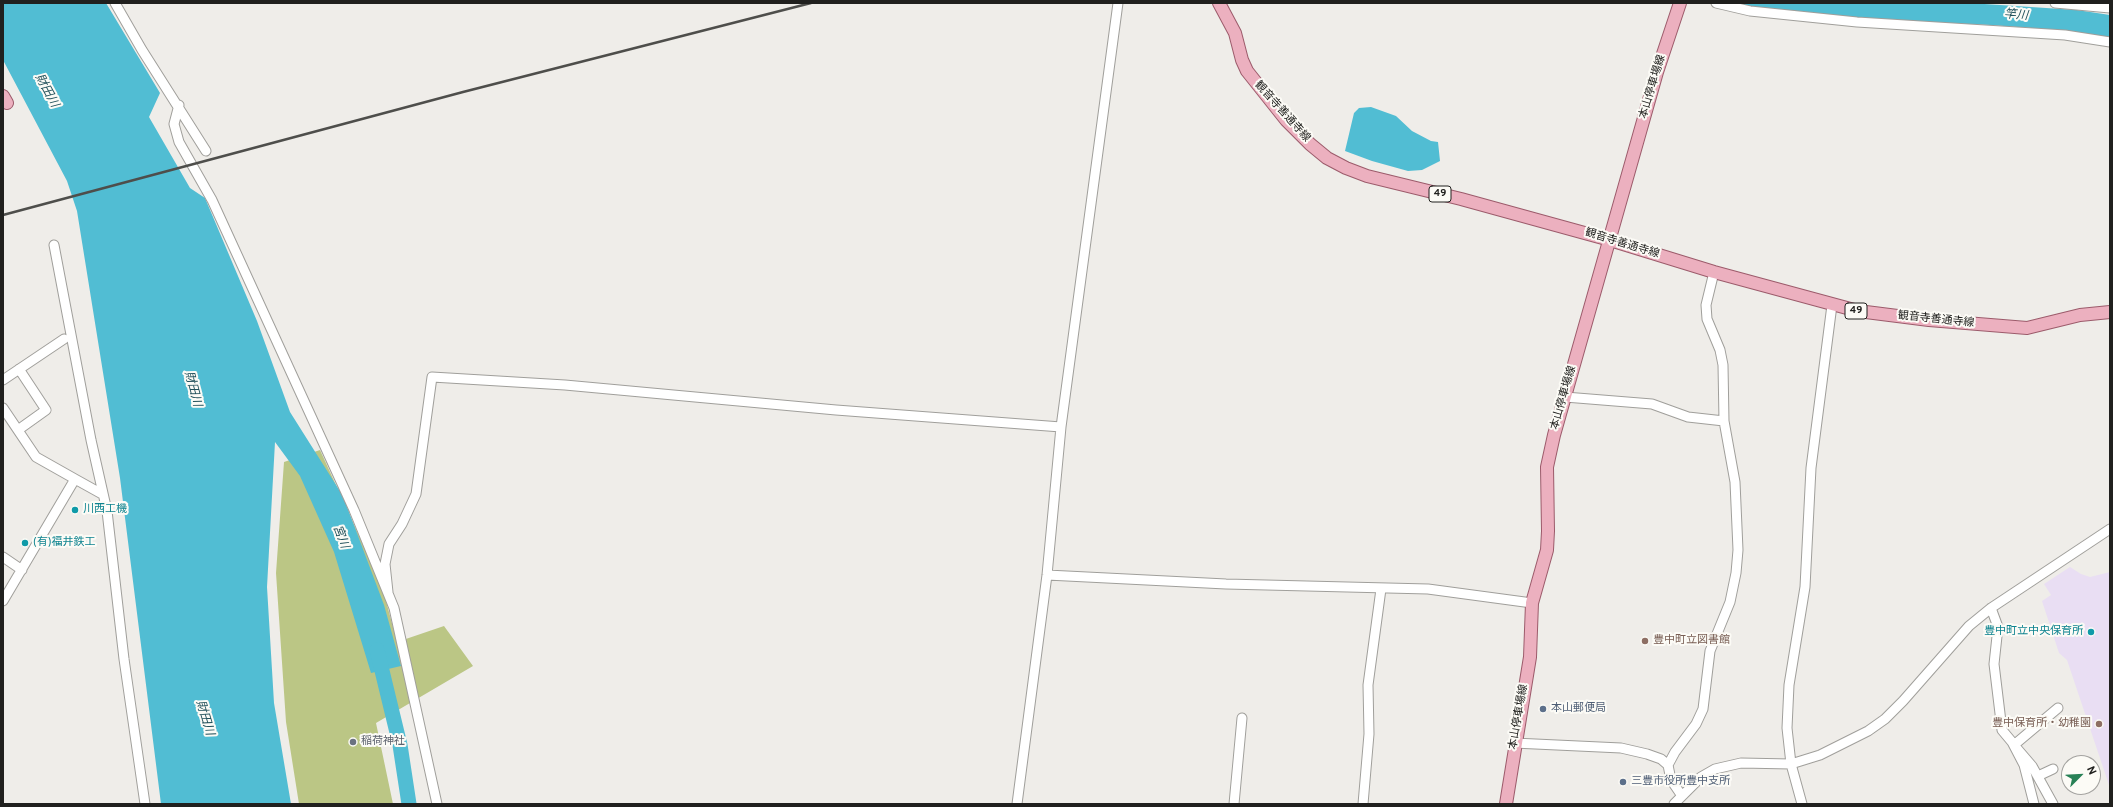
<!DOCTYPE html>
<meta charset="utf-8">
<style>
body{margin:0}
#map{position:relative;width:2113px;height:807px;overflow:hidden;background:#efede9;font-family:Overpass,sans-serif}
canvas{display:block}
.frame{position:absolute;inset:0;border:4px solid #20201e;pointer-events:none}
.north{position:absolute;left:2061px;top:755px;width:40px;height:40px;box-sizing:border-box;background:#fcfbf6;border:1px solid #a4a3a0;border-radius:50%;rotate:66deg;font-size:11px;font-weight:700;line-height:16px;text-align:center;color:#20201e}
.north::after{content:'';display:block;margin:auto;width:14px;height:18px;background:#288156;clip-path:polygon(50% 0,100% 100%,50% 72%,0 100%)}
</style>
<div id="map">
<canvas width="2113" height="807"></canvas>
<div class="frame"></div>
<div class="north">N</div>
</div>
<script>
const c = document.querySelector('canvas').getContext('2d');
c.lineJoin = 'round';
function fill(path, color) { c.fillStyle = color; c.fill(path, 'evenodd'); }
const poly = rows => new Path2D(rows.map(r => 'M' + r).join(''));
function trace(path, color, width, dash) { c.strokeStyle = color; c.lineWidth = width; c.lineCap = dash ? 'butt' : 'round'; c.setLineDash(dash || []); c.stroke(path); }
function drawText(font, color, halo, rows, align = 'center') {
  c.font = font + ' Overpass,"Noto Sans JP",sans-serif'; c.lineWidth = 4; c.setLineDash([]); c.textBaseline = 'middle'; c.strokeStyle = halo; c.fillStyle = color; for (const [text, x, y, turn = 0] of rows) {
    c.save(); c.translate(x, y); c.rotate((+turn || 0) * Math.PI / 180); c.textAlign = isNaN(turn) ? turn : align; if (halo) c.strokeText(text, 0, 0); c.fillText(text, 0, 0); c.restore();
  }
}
const education = poly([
 [2070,567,2081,574,2090,577,2110,572,2110,788,2067,660,2059,653,2042,601,2051,595,2044,584]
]);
const green = poly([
 [320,450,382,586,397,642,444,626,473,666,376,723,393,804,299,804,286,722,276,573,284,462]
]);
const water = poly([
 [3,3,106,3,160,93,149,117,190,188,205,198,257,321,290,412,343,496,384,605,401,666,371,673,334,552,300,476,275,442,267,587,274,703,291,804,161,804,120,478,77,211,67,181,3,60],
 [1734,3,1969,3,2077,10,2110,15,2110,37,2059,30,1990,25,1858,19,1749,7],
 [1371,107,1396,116,1412,131,1431,141,1438,142,1440,161,1422,170,1408,171,1372,161,1345,151,1354,113,1359,108]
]);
const river = poly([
 [377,650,400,745,409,804]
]);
const minor = poly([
 [115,3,142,50,206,151],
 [1716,3,1750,11,1857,22,2065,35,2110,42],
 [2055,3,2110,8],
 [179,105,174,124,179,142,212,200,354,510,394,608,437,804],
 [54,245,91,440,107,511,124,659,145,804],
 [3,380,64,339],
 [1565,397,1652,404,1688,417,1724,421],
 [3,408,36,457,75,479],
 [18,430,46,410,19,369],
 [3,557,22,570],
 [1047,575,1226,584,1428,589,1532,603],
 [388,592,385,564,389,544,402,524,416,494,432,377,565,385,836,410,1061,427],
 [3,601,75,479,102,494],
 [1991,608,1998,627,1994,664,2002,730,2012,742,2024,765,2034,804],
 [1514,743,1621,748,1647,754,1661,759,1668,765],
 [2038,776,2053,769],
 [1682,796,1671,780,1668,765,1675,752,1696,724,1703,709,1710,651,1730,602,1736,573,1738,550,1735,482,1724,421,1723,365,1720,350,1707,319,1706,305,1714,272],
 [1017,804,1047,575,1061,427,1118,3],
 [1234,804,1242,718],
 [1363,804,1369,734,1368,685,1381,589],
 [1674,804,1701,777,1715,769,1741,763,1791,764,1820,755,1868,731,1885,719,1903,701,1969,626,1991,608,2110,529],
 [1802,804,1791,764,1787,728,1789,685,1805,587,1811,468,1832,305],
 [2053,804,2032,766,2014,745,2058,708]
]);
const major = poly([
 [1219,3,1235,33,1242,60,1247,71,1286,120,1310,144,1327,158,1346,168,1367,176,1461,199,1610,240,1714,272,1858,311,1929,320,2027,328,2080,315,2110,312],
 [3,96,7,103],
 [1506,804,1530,657,1532,603,1547,550,1548,531,1547,467,1554,435,1657,72,1680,3]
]);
const rail = poly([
 [3,215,463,92,811,3]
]);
const markers = [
 [75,510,4,"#0f9aa8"],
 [25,543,4,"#0f9aa8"],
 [2091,632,4,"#0f9aa8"],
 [1645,641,4,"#8d6e63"],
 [1543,709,4,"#5c6f8a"],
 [2099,724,4,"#8d6e63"],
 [353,742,4,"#6b7280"],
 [1623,782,4,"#5c6f8a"]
];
const shields = [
 [1440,194,22],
 [1856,311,22]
];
const shieldNames = [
 ["49",1440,194],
 ["49",1856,311]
];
const streetNames = [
 ["本山停車場線",1653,87,-73],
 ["観音寺善通寺線",1282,112,48],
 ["観音寺善通寺線",1622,244,17],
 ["観音寺善通寺線",1936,320,6],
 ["本山停車場線",1564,398,-74],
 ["本山停車場線",1519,717,-80]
];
const cultureNames = [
 ["川西工機",83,510],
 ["(有)福井鉄工",33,543],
 ["豊中町立中央保育所",2083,632,"right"]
];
const educationNames = [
 ["豊中町立図書館",1653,641],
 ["豊中保育所・幼稚園",2091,724,"right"]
];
const serviceNames = [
 ["本山郵便局",1551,709],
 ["三豊市役所豊中支所",1631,782]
];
const worshipNames = [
 ["稲荷神社",361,742]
];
const waterNames = [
 ["竿川",2016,16,5],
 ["財田川",46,91,61],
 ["財田川",192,389,75],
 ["宮川",340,537,69],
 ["財田川",204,718,73]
];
fill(education, '#e9def3');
fill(green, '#bbc685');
fill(water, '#51bdd3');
trace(river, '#51bdd3', 15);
trace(minor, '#a09f9b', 11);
trace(major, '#9c5b6b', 14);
trace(minor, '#fff', 9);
trace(major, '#ecb0bf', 12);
trace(rail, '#4e4e4b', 2.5);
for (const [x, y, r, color] of markers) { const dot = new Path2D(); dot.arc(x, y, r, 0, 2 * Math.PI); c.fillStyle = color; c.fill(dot); trace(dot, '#fcfbf6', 1.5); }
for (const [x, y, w] of shields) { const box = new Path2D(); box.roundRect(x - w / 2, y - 8, w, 16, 3); c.fillStyle = '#fcfbf6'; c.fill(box); trace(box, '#20201e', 1); }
drawText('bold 10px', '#20201e', null, shieldNames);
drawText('11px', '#20201e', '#fcfbf6', streetNames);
drawText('11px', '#0d838f', '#fcfbf6', cultureNames, 'left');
drawText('11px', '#785e54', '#fcfbf6', educationNames, 'left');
drawText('11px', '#4e5e75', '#fcfbf6', serviceNames, 'left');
drawText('11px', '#5b616d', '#fcfbf6', worshipNames, 'left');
drawText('italic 12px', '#22515b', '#fcfbf6', waterNames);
</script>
